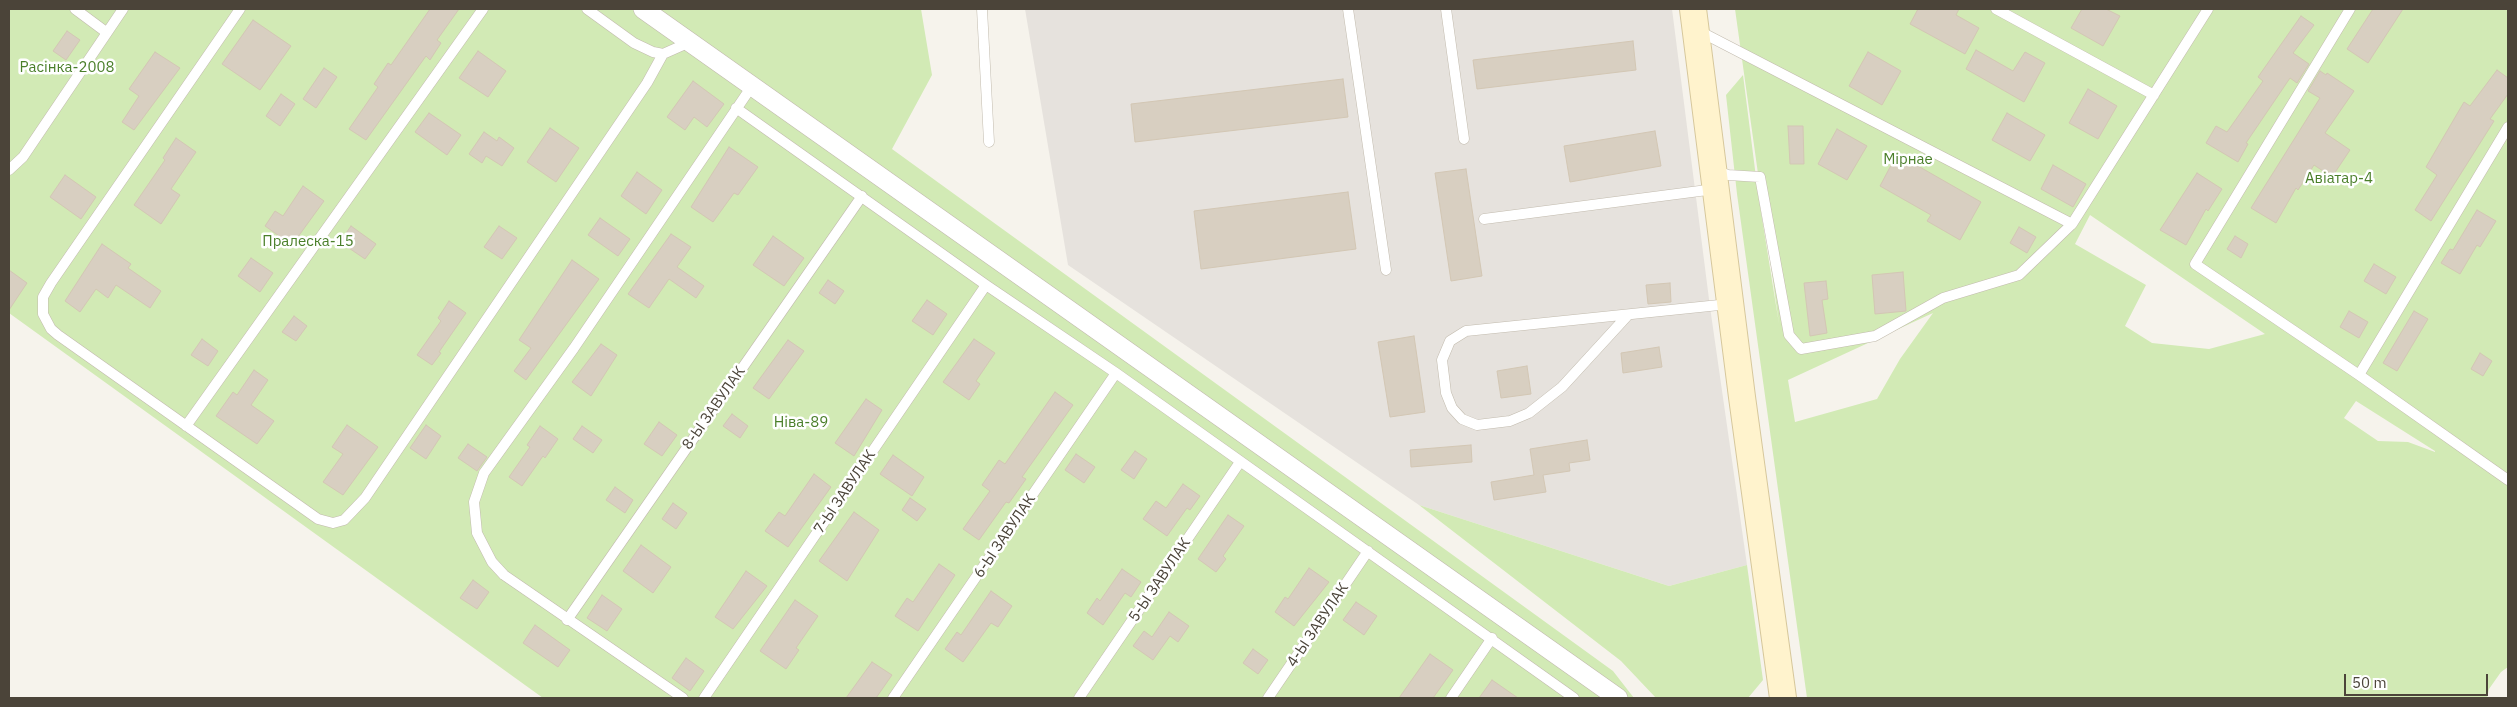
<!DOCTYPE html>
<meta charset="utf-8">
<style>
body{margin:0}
#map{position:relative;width:2517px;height:707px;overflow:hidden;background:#f6f3ec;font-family:"IBM Plex Sans",sans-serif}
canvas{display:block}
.frame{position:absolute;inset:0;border:10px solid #4b4439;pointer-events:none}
.scale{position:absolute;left:2344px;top:674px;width:144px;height:22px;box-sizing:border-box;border:2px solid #4b4439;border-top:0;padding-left:6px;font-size:15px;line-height:18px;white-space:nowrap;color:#4b4439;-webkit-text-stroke:4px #fff;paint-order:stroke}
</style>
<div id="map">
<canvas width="2517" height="707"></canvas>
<div class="frame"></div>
<div class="scale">50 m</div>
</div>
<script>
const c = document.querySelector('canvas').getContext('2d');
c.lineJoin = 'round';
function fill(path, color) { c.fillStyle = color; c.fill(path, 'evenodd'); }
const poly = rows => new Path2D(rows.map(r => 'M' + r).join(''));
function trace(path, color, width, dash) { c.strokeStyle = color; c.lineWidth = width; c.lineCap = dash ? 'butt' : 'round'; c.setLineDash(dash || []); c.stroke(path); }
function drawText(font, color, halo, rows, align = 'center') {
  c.font = font + ' "IBM Plex Sans",sans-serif'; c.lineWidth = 5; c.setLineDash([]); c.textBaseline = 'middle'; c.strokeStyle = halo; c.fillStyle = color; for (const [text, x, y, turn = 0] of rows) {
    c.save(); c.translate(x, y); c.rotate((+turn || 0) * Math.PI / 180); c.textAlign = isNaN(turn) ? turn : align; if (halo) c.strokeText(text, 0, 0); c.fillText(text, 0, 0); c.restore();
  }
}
const industrial = poly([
 [1025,9,1672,9,1710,307,1747,565,1669,586,1419,505,1068,265]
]);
const green = poly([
 [9,9,921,9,932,75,892,149,1613,671,1634,698,543,698,9,313],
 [1735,9,2508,9,2508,667,2501,672,2489,689,2487,698,1807,698,1737,194,1726,95,1743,75,1758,193,1779,324],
 [2090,215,2265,334,2209,349,2152,343,2125,326,2146,285,2075,244],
 [1933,313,1900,359,1877,399,1795,422,1788,380],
 [2356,401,2435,451,2435,452,2408,442,2378,441,2344,418],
 [1419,505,1669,586,1747,565,1763,680,1748,698,1656,698,1621,661]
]);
const building = poly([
 [430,9,459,9,437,40,441,43,430,60,426,56,366,140,349,129,378,87,374,84,388,63,391,65,430,9],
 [1918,9,1959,9,1956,15,1979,28,1965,54,1910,24,1918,9],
 [2082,9,2106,9,2120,16,2103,46,2071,28,2082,9],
 [2373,9,2403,9,2368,63,2347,49,2373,9],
 [2301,16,2314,25,2293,53,2309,64,2297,83,2290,78,2246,143,2248,144,2238,162,2206,143,2216,126,2227,132,2263,81,2258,77,2301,16],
 [253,20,291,46,260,90,222,64,253,20],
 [67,31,80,40,66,60,53,51,67,31],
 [1633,41,1636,70,1477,89,1473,60,1633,41],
 [1976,50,2013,71,2025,52,2045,63,2024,102,1966,69,1976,50],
 [478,51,506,71,488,97,459,78,478,51],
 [155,52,180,68,134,130,122,122,139,96,129,89,155,52],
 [1868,52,1901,71,1882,105,1849,86,1868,52],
 [324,68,337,77,316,108,303,99,324,68],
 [2497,70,2508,78,2508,94,2490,119,2494,121,2431,221,2415,210,2437,175,2426,167,2464,102,2470,106,2497,70],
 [2320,71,2326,75,2327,73,2354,91,2325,133,2350,150,2332,177,2314,165,2298,190,2296,188,2276,223,2251,208,2320,98,2308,91,2320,71],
 [1343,79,1348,117,1135,142,1131,104,1343,79],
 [693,81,724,104,707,127,694,117,685,130,667,117,693,81],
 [2088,89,2117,106,2098,139,2069,123,2088,89],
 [281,94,295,104,280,126,266,116,281,94],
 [429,113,461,135,447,155,415,132,429,113],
 [2007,113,2045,135,2030,161,1992,140,2007,113],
 [1788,126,1803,126,1804,164,1790,164,1788,126],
 [550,128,579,148,556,182,527,162,550,128],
 [1837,129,1867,146,1847,180,1818,164,1837,129],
 [1655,131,1661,166,1570,182,1564,146,1655,131],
 [484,132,497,141,499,137,514,148,502,166,486,156,482,163,469,154,484,132],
 [176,138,196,152,171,189,180,195,161,224,134,205,165,160,163,158,176,138],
 [729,147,758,167,738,195,734,193,713,222,691,207,729,147],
 [1897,154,1981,202,1960,240,1927,221,1931,215,1880,186,1897,154],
 [2053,165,2086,184,2073,207,2041,189,2053,165],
 [1466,169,1482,276,1451,281,1435,173,1466,169],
 [637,172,662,190,646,214,621,196,637,172],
 [2197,173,2222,189,2208,211,2206,209,2186,245,2160,230,2197,173],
 [65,175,96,197,81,219,50,197,65,175],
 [303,186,324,201,292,245,265,226,275,211,283,216,303,186],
 [1348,192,1356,249,1201,269,1194,211,1348,192],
 [2477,210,2496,221,2480,247,2477,245,2460,274,2441,263,2450,249,2453,250,2477,210],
 [600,218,630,239,618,256,588,235,600,218],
 [351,226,376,244,365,259,340,242,351,226],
 [499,226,517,238,502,259,484,247,499,226],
 [2019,227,2036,237,2027,253,2010,243,2019,227],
 [671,234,691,247,677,267,704,286,696,298,669,279,649,308,628,294,671,234],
 [773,236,804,258,784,286,753,265,773,236],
 [2235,236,2248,244,2241,258,2227,249,2235,236],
 [102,244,131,264,128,268,161,291,150,308,116,285,108,298,96,289,80,312,65,301,102,244],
 [251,258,273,273,260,292,238,276,251,258],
 [572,260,599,279,526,380,514,371,531,348,519,340,572,260],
 [2374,264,2396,277,2386,294,2364,281,2374,264],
 [9,270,27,283,9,310,9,270],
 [1903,272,1906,311,1875,314,1872,275,1903,272],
 [828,280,844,291,835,304,819,293,828,280],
 [1826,281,1828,299,1822,300,1827,333,1810,336,1804,283,1826,281],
 [1670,283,1671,302,1648,304,1646,285,1670,283],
 [927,300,947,314,933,335,912,321,927,300],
 [449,301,466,313,439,352,441,353,432,365,417,355,441,321,438,318,449,301],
 [2349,311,2368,322,2359,338,2340,327,2349,311],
 [2414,311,2428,319,2397,371,2383,363,2414,311],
 [294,316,307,326,296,341,282,332,294,316],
 [1414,336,1425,412,1390,417,1378,342,1414,336],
 [202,339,218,351,208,366,191,355,202,339],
 [974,339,995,353,976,381,980,384,969,400,943,382,974,339],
 [788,340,804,351,769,399,753,388,788,340],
 [601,344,617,355,591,396,572,382,601,344],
 [1659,347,1662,367,1623,373,1621,353,1659,347],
 [2480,353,2492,361,2483,376,2471,369,2480,353],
 [1527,366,1531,394,1501,398,1497,371,1527,366],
 [254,370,268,380,251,405,274,421,257,444,216,416,233,392,237,395,254,370],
 [1055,392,1073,405,1022,477,1026,479,1009,503,1006,502,979,540,963,529,990,491,982,485,999,460,1005,464,1055,392],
 [866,399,882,410,854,456,835,443,866,399],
 [732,414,748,426,740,438,723,426,732,414],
 [659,422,677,435,662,456,644,444,659,422],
 [347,425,378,447,343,495,323,482,343,454,332,447,347,425],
 [426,425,441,436,426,459,410,448,426,425],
 [540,426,558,439,545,458,543,456,522,486,509,477,530,447,527,445,540,426],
 [582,426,602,440,593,453,573,439,582,426],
 [1587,440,1590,460,1569,463,1570,471,1543,475,1546,492,1494,500,1491,482,1534,475,1530,449,1587,440],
 [468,444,487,457,477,471,458,458,468,444],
 [1471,445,1472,462,1411,467,1410,450,1471,445],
 [1135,451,1147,459,1134,479,1121,470,1135,451],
 [1076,454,1095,467,1084,483,1065,470,1076,454],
 [893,455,924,477,912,496,880,474,893,455],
 [814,474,831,487,788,547,765,531,779,512,785,516,814,474],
 [1183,484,1200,496,1190,510,1187,508,1167,536,1143,519,1156,501,1166,508,1183,484],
 [615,487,633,500,625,513,606,500,615,487],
 [910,498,926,509,917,521,902,510,910,498],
 [673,503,687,513,676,529,662,519,673,503],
 [854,512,879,530,847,581,819,561,854,512],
 [1228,515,1244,526,1223,556,1226,559,1216,572,1198,559,1228,515],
 [641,545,671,567,653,593,623,571,641,545],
 [939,564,955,575,918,631,895,616,907,598,913,602,939,564],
 [1309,568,1329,582,1294,626,1275,612,1285,597,1288,599,1309,568],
 [1122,569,1141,582,1131,597,1125,593,1103,625,1087,613,1097,598,1100,601,1122,569],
 [746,571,767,586,733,629,715,617,746,571],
 [473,580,489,592,477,609,460,598,473,580],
 [991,591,1012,606,998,627,991,623,963,662,945,649,957,632,961,635,991,591],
 [602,595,622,609,607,631,587,618,602,595],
 [795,600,818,616,796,648,799,650,786,669,760,651,795,600],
 [1356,602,1377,616,1364,635,1343,620,1356,602],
 [1169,612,1189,626,1178,642,1170,636,1153,660,1133,646,1144,631,1152,637,1169,612],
 [535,625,570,650,558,667,523,643,535,625],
 [1253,649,1268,660,1258,674,1243,663,1253,649],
 [1430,654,1453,670,1433,698,1399,698,1430,654],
 [686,658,704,671,690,691,672,678,686,658],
 [872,662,892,675,876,698,846,698,872,662],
 [1492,680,1518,698,1479,698,1492,680]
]);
const lane = poly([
 [75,9,106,32],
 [240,9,51,283,43,297,43,314,51,329,58,335,318,519,333,523,344,520,365,498,647,83,663,54],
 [587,9,634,43,653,52,663,54,690,42],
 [982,9,989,142],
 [1348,9,1386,270],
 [1446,9,1464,139],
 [1996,9,2154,95],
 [2350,9,2195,264,2359,375,2508,480],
 [1699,31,2072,224,2208,9],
 [736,108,986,285,1116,373,1574,698],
 [9,170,23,157,123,9],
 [1714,170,1728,175,1760,177,1789,335,1801,349,1875,336,1943,298,2019,275,2072,224],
 [1484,219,1715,189],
 [1628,315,1562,387,1529,413,1510,421,1477,425,1462,419,1452,408,1446,393,1442,360,1450,341,1466,331,1729,304],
 [2359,375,2508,127],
 [186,426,483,9],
 [567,620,862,196],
 [683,698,504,575,492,562,477,533,474,502,484,473,574,348,752,86],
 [704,698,986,285],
 [893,698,1116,373],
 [1079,698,1240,462],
 [1268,698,1368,551],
 [1451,698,1492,638]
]);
const street = poly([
 [643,9,1618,698]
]);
const secondary = poly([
 [1693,9,1742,397,1783,698]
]);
const parkNames = [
 ["Расінка-2008",67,68],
 ["Мірнае",1908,160],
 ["Авіатар-4",2339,179],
 ["Пралеска-15",308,242],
 ["Ніва-89",801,423]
];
const streetNames = [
 ["8-Ы ЗАВУЛАК",714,408,-55],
 ["7-Ы ЗАВУЛАК",845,492,-56],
 ["6-Ы ЗАВУЛАК",1005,536,-56],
 ["5-Ы ЗАВУЛАК",1160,580,-56],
 ["4-Ы ЗАВУЛАК",1318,625,-56]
];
fill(industrial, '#e6e2dd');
fill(green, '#d2eab5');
fill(building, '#d8cfc1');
trace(building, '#d3c7b4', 1);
trace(lane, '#c2bbae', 11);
trace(street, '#c2bbae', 20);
trace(secondary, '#d6c79b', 28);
trace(lane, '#fff', 10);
trace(street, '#fff', 19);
trace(secondary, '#fff3cd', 26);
drawText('15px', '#4a7f2a', '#fff', parkNames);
drawText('15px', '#4b4439', '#fff', streetNames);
</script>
